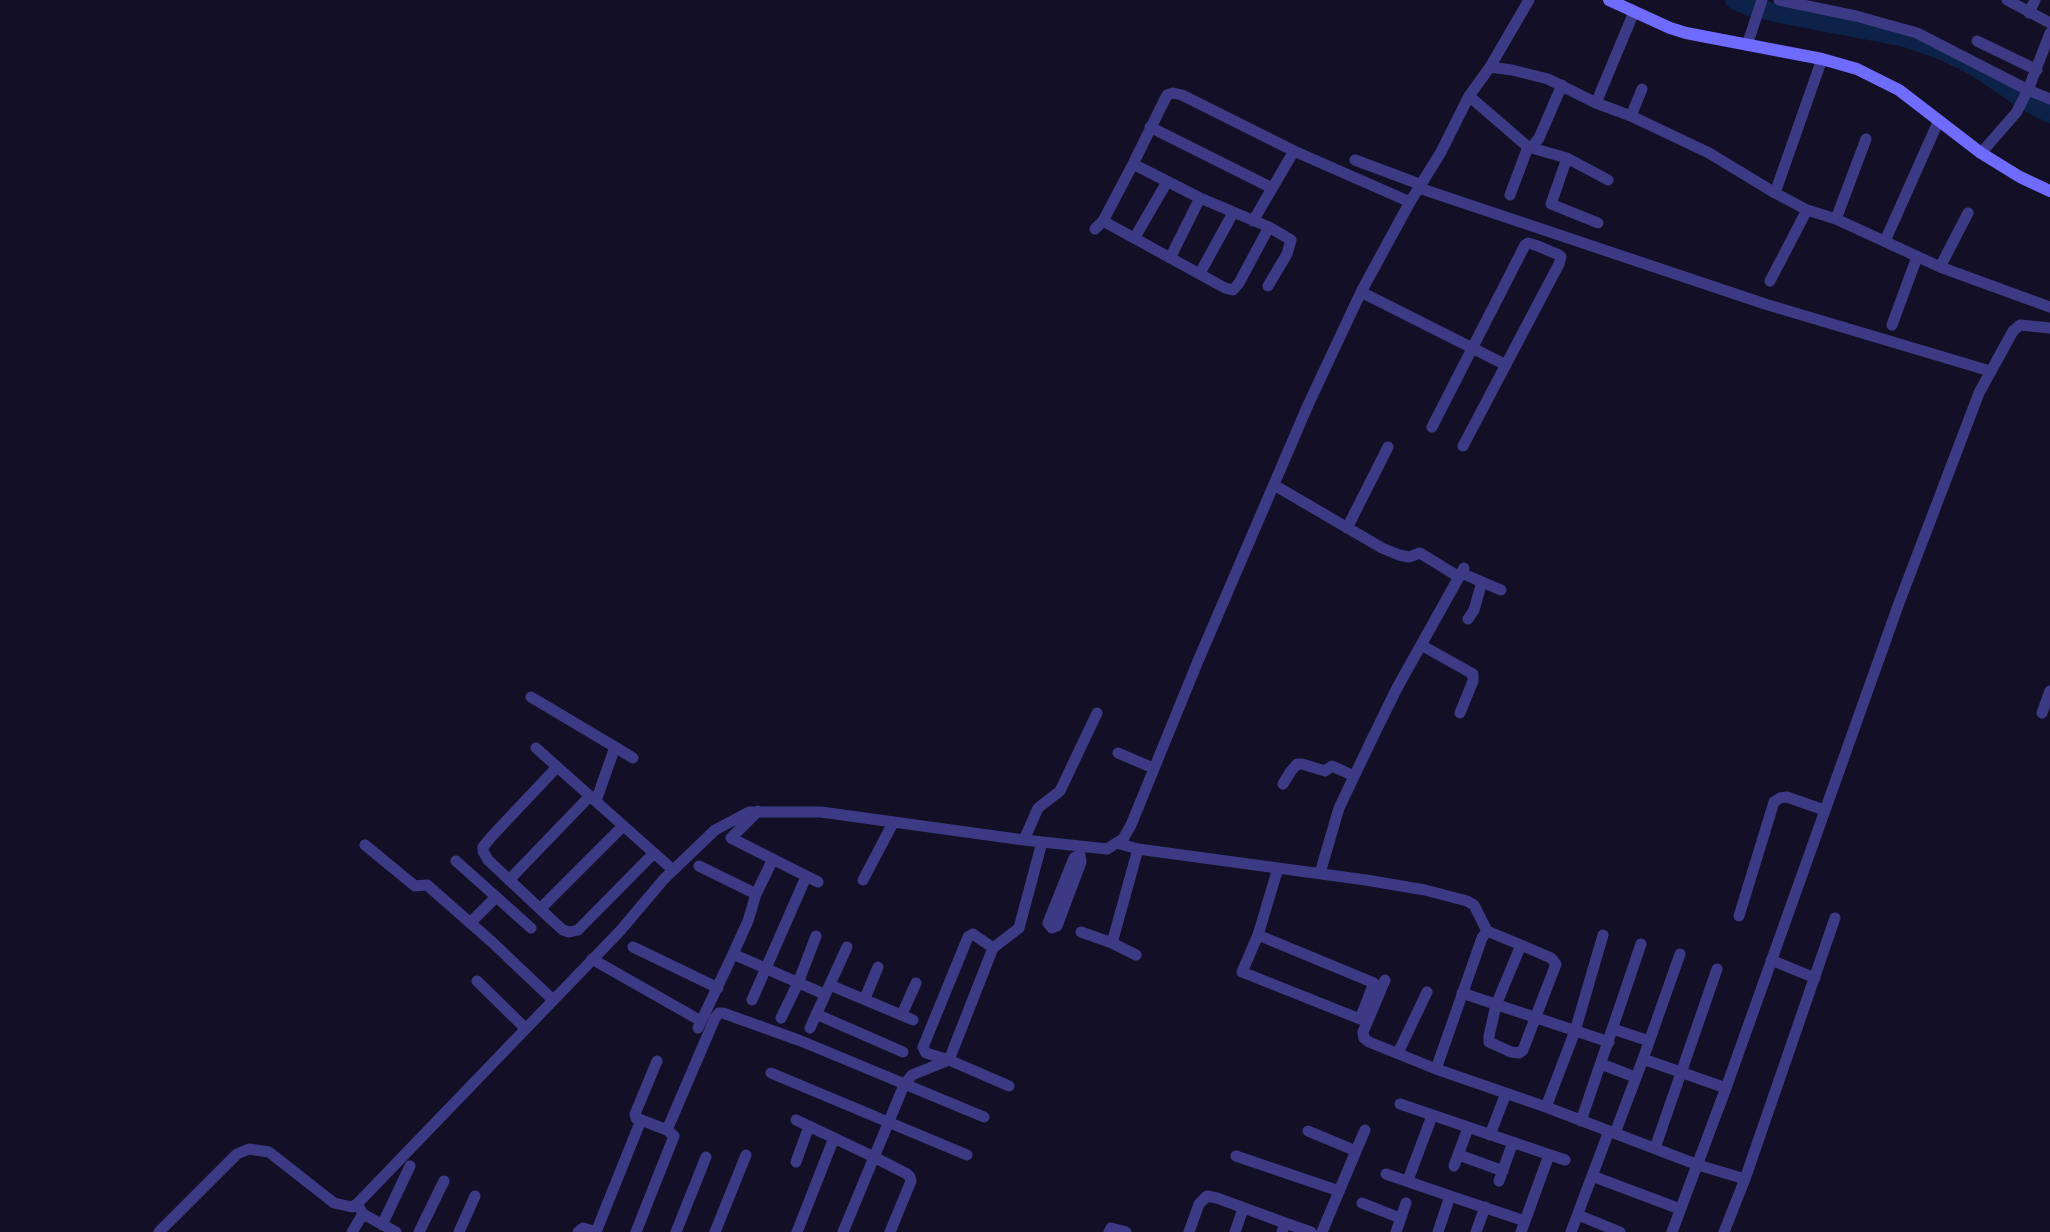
<!DOCTYPE html>
<style>
body{margin:0}
canvas{display:block;background:#130f26}
</style>
<canvas width="2050" height="1232"></canvas>
<script>
const c = document.querySelector('canvas').getContext('2d');
c.lineJoin = 'round';
const poly = rows => new Path2D(rows.map(r => 'M' + r).join(''));
function trace(path, color, width, dash) { c.strokeStyle = color; c.lineWidth = width; c.lineCap = dash ? 'butt' : 'round'; c.setLineDash(dash || []); c.stroke(path); }
const river = poly([
 [1734,0,1750,7,1790,16,1905,38,1940,50,1977,68,2025,101,2050,114]
]);
const street = poly([
 [1779,0,1856,16,1917,33,2028,90,2050,99],
 [2007,0,2050,23],
 [2029,13,2035,0],
 [1977,41,2037,70],
 [1747,45,1762,0],
 [1490,67,1512,70,1548,79,1596,103,1631,116,1709,153,1775,193,1807,210,1836,219,1940,267,2050,307],
 [1469,96,1528,147,1567,158,1608,180],
 [1596,103,1634,12],
 [1631,116,1642,89],
 [1150,127,1272,188],
 [1531,148,1539,138,1562,85],
 [1981,153,2016,113,2028,90,2050,33],
 [1567,158,1551,204,1598,223],
 [1355,160,1422,185],
 [1419,188,1765,304,1990,371],
 [1775,193,1822,59],
 [1510,195,1528,147],
 [1836,219,1866,139],
 [1103,221,1225,288,1233,290,1239,283,1269,227,1200,198,1133,164,1167,95,1173,93,1182,95,1294,151],
 [1253,221,1294,151,1410,202],
 [1095,229,1103,221,1133,164],
 [1135,237,1167,182],
 [1885,241,1939,120],
 [1170,258,1200,198],
 [1940,267,1968,213],
 [1200,273,1233,213],
 [1770,281,1807,210],
 [1268,286,1287,254,1291,240,1269,227],
 [1361,292,1506,365],
 [1892,325,1917,257],
 [1432,427,1525,245,1528,243,1538,246,1559,255,1561,257,1559,264,1463,446],
 [1274,485,1382,548,1399,555,1409,557,1420,553,1459,577],
 [1347,528,1388,447],
 [1461,573,1501,590],
 [1468,619,1474,610,1482,582],
 [1421,645,1473,674,1473,681,1460,713],
 [531,697,615,747,596,801],
 [2042,713,2050,691],
 [615,747,633,758],
 [536,748,673,870],
 [1118,753,1153,768],
 [557,767,492,836,483,847,483,851,488,860,554,922,563,930,569,932,578,930,654,853],
 [1283,784,1291,771,1297,764,1302,764,1325,771,1332,766,1354,776],
 [758,811,731,838,818,882],
 [1024,840,1038,808,1060,791,1097,713],
 [1117,843,1138,849,1366,880,1425,890,1467,901,1474,905,1487,931,1521,945,1551,958,1556,964,1523,1050,1519,1053,1511,1052,1489,1042,1489,1036,1496,1005,1521,945],
 [365,845,415,886,427,885,492,942,553,1000],
 [1080,855,1081,862,1057,926,1052,928,1048,923,1074,858,1080,855],
 [456,861,531,928],
 [699,866,756,894],
 [1320,873,1339,808,1372,739,1397,688,1464,568],
 [509,880,590,796],
 [863,880,893,823],
 [540,909,623,826],
 [1739,916,1774,802,1780,798,1787,797,1824,810],
 [470,923,496,897],
 [1081,932,1112,943,1136,955],
 [1258,935,1374,983,1360,1019,1242,972,1258,935,1278,868],
 [1112,943,1138,849],
 [633,947,718,988],
 [993,948,973,934,968,937,923,1047,926,1053,949,1060,1009,1086],
 [733,954,748,921,756,894,773,859],
 [592,959,701,1021],
 [1771,960,1815,978],
 [1385,980,1363,1032,1364,1038,1369,1042,1436,1069,1546,1107,1698,1165,1745,1179],
 [477,981,526,1029],
 [830,985,913,1020],
 [1462,993,1609,1042],
 [865,998,878,967],
 [752,1000,806,877],
 [816,1014,903,1052],
 [902,1014,916,983],
 [781,1018,798,983,816,936],
 [698,1028,733,954,824,994],
 [810,1028,847,947],
 [1613,1029,1649,1041],
 [1398,1053,1427,992],
 [1643,1059,1726,1088],
 [1601,1064,1635,1077],
 [1436,1069,1482,938,1487,931],
 [771,1073,967,1155],
 [1400,1104,1565,1160],
 [1546,1107,1575,1031,1603,935],
 [796,1120,874,1157,907,1174,910,1177,911,1181,890,1232],
 [1581,1121,1641,944],
 [667,1130,715,1018,719,1013,723,1013,801,1041,984,1117],
 [1308,1131,1356,1151,1365,1130],
 [1615,1133,1643,1059,1680,954],
 [1490,1135,1506,1093],
 [1655,1148,1717,969],
 [1459,1155,1503,1171],
 [1236,1156,1339,1191],
 [796,1162,809,1126],
 [1454,1166,1468,1128],
 [1386,1174,1450,1196],
 [1592,1176,1680,1209],
 [1408,1180,1432,1116],
 [1499,1181,1513,1142],
 [1362,1203,1400,1218],
 [357,1204,363,1214,396,1232],
 [1578,1215,1620,1232],
 [382,1225,410,1166],
 [159,1232,237,1154,249,1149,269,1152,334,1203,352,1207,357,1204,620,931,664,879,715,830,749,812,821,812,1024,840,1107,849,1123,839,1131,825,1198,661,1308,405,1361,292,1410,202,1441,152,1469,96,1490,67,1529,0],
 [352,1232,363,1214],
 [419,1232,444,1181],
 [459,1232,475,1196],
 [578,1232,583,1228,596,1232],
 [596,1232,641,1120],
 [636,1232,674,1136,667,1130,636,1118,635,1114,657,1061],
 [676,1232,706,1157],
 [715,1232,746,1155],
 [797,1232,834,1138],
 [843,1232,904,1085,912,1075,949,1060,993,948,1019,928,1042,842],
 [1109,1232,1111,1228,1126,1232],
 [1189,1232,1199,1204,1207,1196,1217,1198,1285,1223],
 [1235,1232,1243,1209],
 [1282,1232,1285,1223,1311,1232],
 [1322,1232,1356,1151],
 [1396,1232,1406,1203],
 [1438,1232,1450,1196,1525,1221],
 [1476,1232,1485,1207],
 [1521,1232,1549,1155],
 [1571,1232,1609,1131],
 [1672,1232,1726,1088,1899,603,1979,393,2013,331,2020,325,2050,328],
 [1724,1232,1745,1179,1835,918]
]);
const secondary = poly([
 [1609,0,1670,28,1686,33,1822,59,1857,69,1899,90,1981,153,2020,177,2050,191]
]);
trace(river, '#0c2248', 18);
trace(street, '#3d3a85', 11);
trace(secondary, '#6f6bff', 12);
</script>
